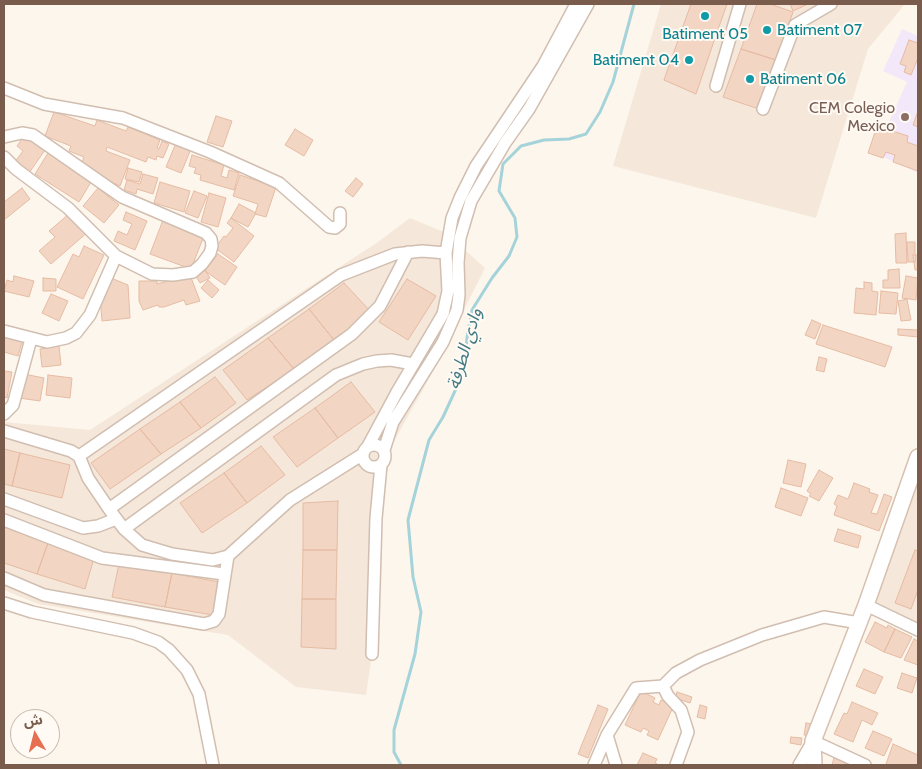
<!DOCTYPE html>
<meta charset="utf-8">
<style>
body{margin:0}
#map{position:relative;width:922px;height:769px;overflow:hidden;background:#fdf6ec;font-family:Cabin,"Noto Sans Arabic",sans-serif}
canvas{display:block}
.frame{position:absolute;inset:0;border:5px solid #7a5c4d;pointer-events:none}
.north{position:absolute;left:10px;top:709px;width:50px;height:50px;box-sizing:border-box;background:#fffaf3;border:1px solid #cabbb1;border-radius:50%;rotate:352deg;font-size:14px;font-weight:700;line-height:20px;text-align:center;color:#7a5c4d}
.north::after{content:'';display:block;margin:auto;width:18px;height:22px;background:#e76f51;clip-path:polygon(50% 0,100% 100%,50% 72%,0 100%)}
</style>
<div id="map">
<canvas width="922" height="769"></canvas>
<div class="frame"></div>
<div class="north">ش</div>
</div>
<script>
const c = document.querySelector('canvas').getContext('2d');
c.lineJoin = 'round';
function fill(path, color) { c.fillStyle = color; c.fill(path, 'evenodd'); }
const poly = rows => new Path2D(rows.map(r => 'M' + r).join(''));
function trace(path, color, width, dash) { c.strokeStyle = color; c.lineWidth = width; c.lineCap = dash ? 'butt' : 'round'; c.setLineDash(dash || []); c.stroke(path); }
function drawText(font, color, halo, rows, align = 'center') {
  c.font = font + ' Cabin,"Noto Sans Arabic",sans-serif'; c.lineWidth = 4; c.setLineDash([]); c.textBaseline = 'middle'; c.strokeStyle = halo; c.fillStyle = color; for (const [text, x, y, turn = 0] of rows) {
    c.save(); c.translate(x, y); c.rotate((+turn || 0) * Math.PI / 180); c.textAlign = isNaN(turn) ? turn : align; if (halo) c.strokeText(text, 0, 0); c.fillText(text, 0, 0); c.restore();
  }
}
const residential = poly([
 [661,4,905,4,868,49,816,218,613,166],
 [410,218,446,233,485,268,435,368,393,443,383,487,372,654,366,695,296,687,228,635,38,604,4,590,4,422,90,430,378,242],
 [918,482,918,624,879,607,875,600]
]);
const education = poly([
 [902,29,918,36,918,173,875,153,907,82,883,71]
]);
const stream = poly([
 [401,765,394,752,394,730,415,654,421,612,413,577,408,520,429,440,443,417,455,391,465,363,467,338,472,310,492,278,509,256,517,237,515,218,499,191,503,164,521,146,544,140,569,139,586,134,600,112,613,82,634,4]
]);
const building = poly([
 [691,4,727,4,714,41,682,29,691,4],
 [757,4,770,4,793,12,776,60,741,49,757,4],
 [790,4,808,4,793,11,790,4],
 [682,29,714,41,696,94,664,80,682,29],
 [909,40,918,43,918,58,911,75,904,72,906,66,900,64,909,40],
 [741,49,776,60,759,109,723,97,741,49],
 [918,111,918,127,913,125,918,111],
 [54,112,95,126,97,120,126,131,128,127,160,140,157,148,159,149,162,141,169,144,163,158,157,156,156,160,148,157,146,162,107,147,106,151,130,160,120,186,102,178,82,162,84,157,69,151,71,146,45,136,54,112],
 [216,116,232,121,223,147,207,142,216,116],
 [877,126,908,136,907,142,918,146,918,171,893,162,895,155,886,152,883,158,868,153,877,126],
 [295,129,313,140,304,156,285,145,295,129],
 [25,135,45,150,29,173,14,163,23,151,17,146,25,135],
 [176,143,191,149,181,173,166,167,176,143],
 [48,153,76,170,75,172,91,182,79,202,35,174,48,153],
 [192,155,224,165,221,176,227,178,229,170,239,173,234,190,200,180,201,175,194,173,196,168,189,166,192,155],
 [128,168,142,172,139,182,125,179,128,168],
 [143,174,158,178,153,194,137,189,136,194,124,190,127,180,140,184,143,174],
 [240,175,276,187,266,217,255,214,258,204,233,196,240,175],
 [356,178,363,184,353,197,345,191,356,178],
 [160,182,190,191,184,212,154,203,160,182],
 [22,188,30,199,4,220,4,202,22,188],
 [98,188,119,205,104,223,83,206,98,188],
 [194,191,207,196,198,218,185,213,194,191],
 [209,193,226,198,218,227,201,222,209,193],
 [239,204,256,213,248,227,231,218,239,204],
 [126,212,147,221,135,250,114,241,118,231,127,235,132,224,123,220,126,212],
 [69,214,89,231,51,264,39,251,55,237,49,231,69,214],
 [231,218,254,236,234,262,215,248,224,236,226,237,233,228,227,223,231,218],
 [163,220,204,236,191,269,150,254,163,220],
 [906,233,907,263,896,263,895,234,906,233],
 [907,242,915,242,915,262,908,262,907,242],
 [84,246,104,255,83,299,57,287,73,254,79,257,84,246],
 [218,254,237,267,225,285,205,271,218,254],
 [913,255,918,255,918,270,915,270,913,255],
 [203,267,210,278,200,283,194,273,203,267],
 [899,269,900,288,883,288,883,280,888,280,888,270,899,269],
 [190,275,200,301,186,305,184,300,164,307,159,307,158,305,143,310,139,301,139,281,157,281,157,284,190,275],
 [14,276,34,281,29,297,4,291,7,280,13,282,14,276],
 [906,276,918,278,916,300,902,298,906,276],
 [43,278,56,279,56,291,43,291,43,278],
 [111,278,128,285,130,318,102,321,100,296,111,278],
 [407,279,436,296,408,340,379,322,407,279],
 [208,280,219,290,212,298,201,288,208,280],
 [864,282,872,283,872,291,878,292,876,315,854,313,856,288,864,289,864,282],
 [344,283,371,312,334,340,309,309,344,283],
 [881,291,898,293,896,314,879,313,881,291],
 [51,294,68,301,59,321,42,313,51,294],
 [907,299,911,320,901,321,898,301,907,299],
 [309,309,334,340,294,369,268,338,309,309],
 [812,320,821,324,815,339,805,335,812,320],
 [823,325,892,347,885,367,816,344,823,325],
 [898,329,918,330,918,337,898,335,898,329],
 [4,336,22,342,18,356,4,352,4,336],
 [268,338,294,369,247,400,223,370,268,338],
 [59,346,61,365,42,367,40,349,59,346],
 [819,357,827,359,824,372,816,370,819,357],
 [4,371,12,372,7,398,4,397,4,371],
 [24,374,44,378,40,401,19,398,24,374],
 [48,375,72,378,70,398,46,395,48,375],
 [215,377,236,403,201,428,180,402,215,377],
 [351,382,375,412,338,438,315,408,351,382],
 [180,402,201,428,161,454,140,429,180,402],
 [315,408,338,438,297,467,273,437,315,408],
 [140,429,161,454,110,489,91,463,140,429],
 [261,446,285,475,247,503,224,473,261,446],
 [4,449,20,453,12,486,4,484,4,449],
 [20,453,70,465,62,498,12,486,20,453],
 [788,460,806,464,801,487,783,483,788,460],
 [819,470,833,478,819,501,809,496,811,494,807,491,819,470],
 [224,473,247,503,202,533,180,503,224,473],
 [854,483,870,489,869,492,878,495,871,513,877,514,884,494,892,497,879,531,834,515,837,506,834,504,838,495,848,499,854,483],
 [781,488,808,498,801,516,775,507,781,488],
 [338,501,337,550,303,550,303,503,338,501],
 [4,527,48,543,37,574,4,563,4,527],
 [838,529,861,536,858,548,834,541,838,529],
 [48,543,94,558,85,589,37,574,48,543],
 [303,550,337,550,336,599,302,599,303,550],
 [915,550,918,551,918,590,911,609,895,603,915,550],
 [119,564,172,573,165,607,112,597,119,564],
 [172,573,219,582,213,615,165,607,172,573],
 [302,599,336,599,336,649,301,647,302,599],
 [875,622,887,628,888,625,895,629,884,652,865,642,875,622],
 [895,629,912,637,901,658,884,652,895,629],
 [914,639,918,641,918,665,904,660,914,639],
 [864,669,883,677,875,694,856,686,864,669],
 [902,673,917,678,912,693,897,688,902,673],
 [641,691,655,698,653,702,659,705,661,700,674,705,658,740,647,735,649,731,643,728,641,732,625,725,641,691],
 [677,692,692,697,690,703,675,698,677,692],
 [852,702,878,713,872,725,862,720,853,742,834,734,844,713,847,714,852,702],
 [598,705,608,709,588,758,578,754,598,705],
 [700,705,707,707,705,719,697,717,700,705],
 [806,723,812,724,810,736,804,735,806,723],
 [873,731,892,739,884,756,865,748,873,731],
 [791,737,802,738,801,745,790,743,791,737],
 [893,744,918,755,918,765,890,765,886,764,893,744],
 [643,753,657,759,655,763,659,765,637,765,643,753],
 [834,758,850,763,849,765,832,765,834,758]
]);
const street = poly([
 [716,86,740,4],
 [4,88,44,104,123,118,210,152,279,183,329,227,335,228,340,224,340,213],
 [763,109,795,25,831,4],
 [4,137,22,133,33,135,122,197,206,233,211,239,212,246,210,253,202,264,193,272,173,275,152,274,116,256,68,208,16,169,4,157],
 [4,331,47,342,66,338,76,333,90,315,116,256],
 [4,414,13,405,31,339],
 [4,431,71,451,79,456,88,478,109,509,124,529,142,545,172,554,213,560,228,556,290,500,363,454],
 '363 456a11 11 0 1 1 22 0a11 11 0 1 1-22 0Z',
 [368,446,397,392,443,314,448,291,446,253,452,218,460,198,476,166,543,66,576,4],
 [384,450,393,422,443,342,457,310,459,295,458,263,460,238,471,201,505,143,529,109,588,4],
 [79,456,341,275,395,254,422,251,446,253],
 [4,499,83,528,98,526,116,519],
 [109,509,352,334,380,306,408,252],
 [4,520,102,558,224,574],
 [124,529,336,375,363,364,377,361,391,360,413,364],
 [4,578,44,595,204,624,214,621,219,614,228,556],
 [4,603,32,612,133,633,158,642,169,650,187,670,199,694,213,765],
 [866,605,918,630],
 [372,654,376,518,381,465],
 [607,735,616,765],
 [594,765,607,735,636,688,663,686],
 [676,765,688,732,681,710,668,696,663,686,676,673,700,660,762,635,824,617,859,623],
 [799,765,813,741,865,765]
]);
const secondary = poly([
 [814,765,813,741,866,605,918,457]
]);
const markers = [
 [705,16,5,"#0f9aa8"],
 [767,30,5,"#0f9aa8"],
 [689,60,5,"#0f9aa8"],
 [750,79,5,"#0f9aa8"],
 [905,117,5,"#8d6e63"]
];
const cultureNames = [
 ["Batiment 07",777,30],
 ["Batiment 05",705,34,"center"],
 ["Batiment 04",679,60,"right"],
 ["Batiment 06",760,79]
];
const educationNames = [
 ["CEM Colegio",895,108],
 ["Mexico",895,126]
];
const waterNames = [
 ["وادي الطرفة",465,349,-74]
];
fill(residential, '#f5e8da');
fill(education, '#f3e8fa');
trace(stream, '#a5d3da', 3);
fill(building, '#f3d5c3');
trace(building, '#e6bba3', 1);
trace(street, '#d1beb0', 14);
trace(secondary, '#d6c0b0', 18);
trace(street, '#fff', 11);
trace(secondary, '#fff', 15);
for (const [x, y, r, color] of markers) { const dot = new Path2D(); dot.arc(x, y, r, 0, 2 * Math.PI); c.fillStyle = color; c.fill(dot); trace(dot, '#fffaf3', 2); }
drawText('16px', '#0d838f', '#fffaf3', cultureNames, 'left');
drawText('16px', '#785e54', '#fffaf3', educationNames, 'right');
drawText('italic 18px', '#437c86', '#fffaf3', waterNames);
</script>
